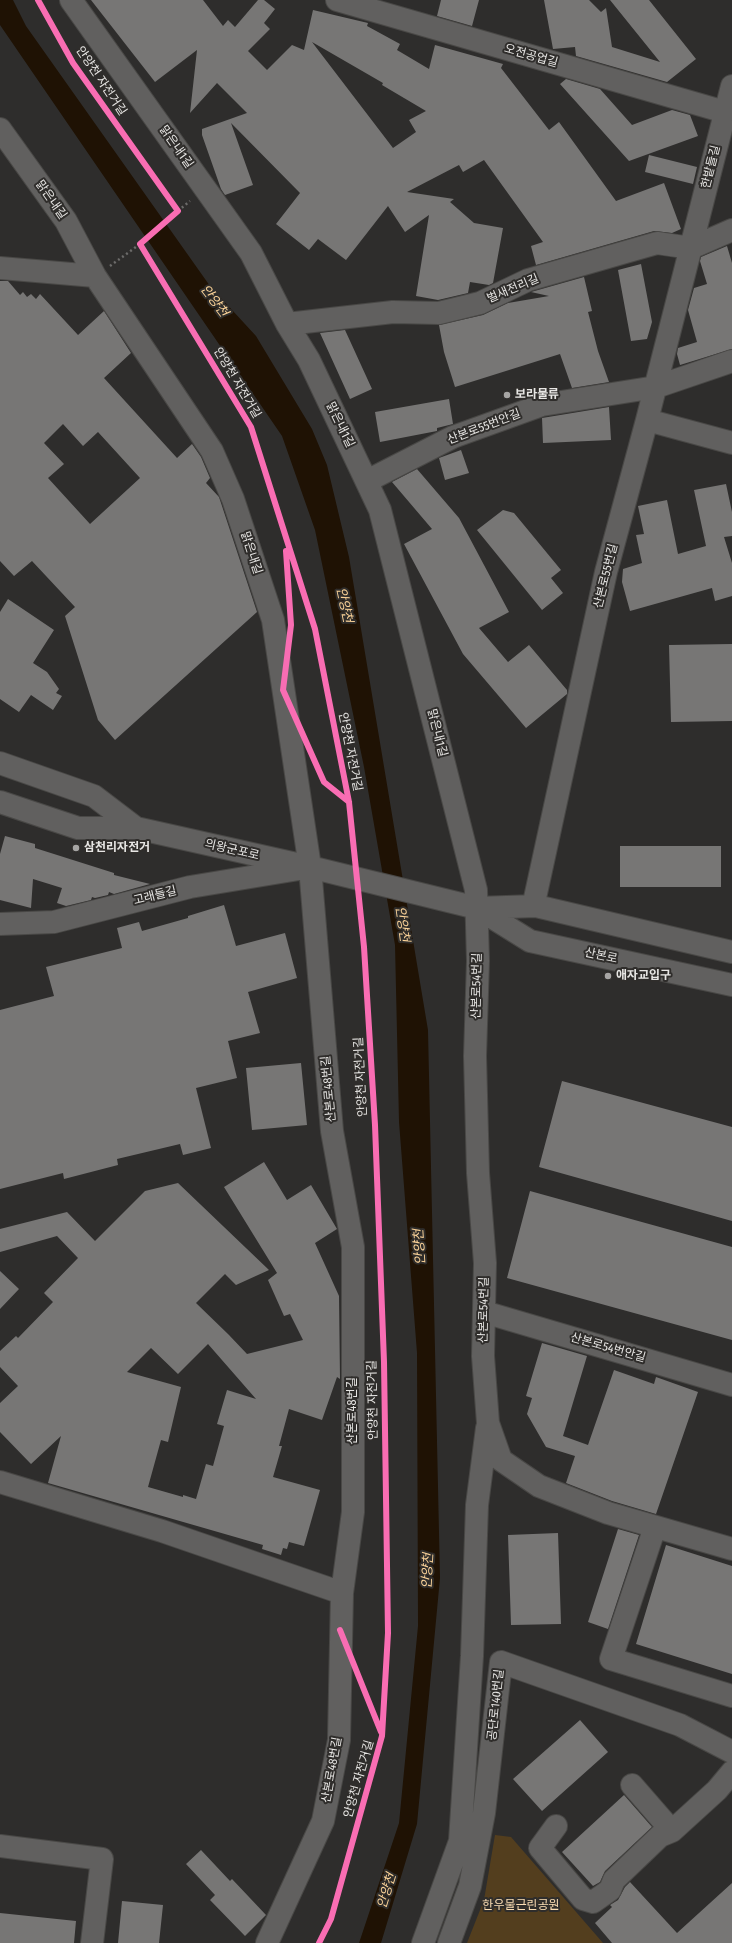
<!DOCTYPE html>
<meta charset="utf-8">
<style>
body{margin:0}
canvas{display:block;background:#2e2d2c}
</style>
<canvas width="732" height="1943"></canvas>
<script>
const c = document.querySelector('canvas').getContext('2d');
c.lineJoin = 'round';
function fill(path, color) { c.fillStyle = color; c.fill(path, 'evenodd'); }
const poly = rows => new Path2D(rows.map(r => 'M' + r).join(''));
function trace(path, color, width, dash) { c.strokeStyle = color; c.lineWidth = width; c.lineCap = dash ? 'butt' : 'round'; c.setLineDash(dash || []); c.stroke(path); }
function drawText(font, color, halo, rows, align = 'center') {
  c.font = font + ' "Fira Sans Condensed","Noto Sans KR",sans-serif'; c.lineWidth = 4; c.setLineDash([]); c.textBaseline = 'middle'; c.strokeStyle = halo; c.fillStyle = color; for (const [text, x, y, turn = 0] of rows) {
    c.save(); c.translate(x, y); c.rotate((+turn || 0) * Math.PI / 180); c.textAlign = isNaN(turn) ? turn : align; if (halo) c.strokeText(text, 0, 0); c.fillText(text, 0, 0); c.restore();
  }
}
const green = poly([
 [495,1835,511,1837,603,1943,467,1943,484,1900]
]);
const water = poly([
 [0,0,13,0,26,26,210,286,256,336,312,429,327,465,349,557,428,1030,440,1578,417,1824,381,1943,359,1943,399,1823,418,1626,417,1353,399,1122,395,945,364,767,315,530,282,436,0,25]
]);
const building = poly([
 [91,0,203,0,223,26,228,20,235,27,258,0,264,0,275,9,264,23,270,29,248,51,267,70,292,45,304,50,313,10,368,23,367,26,400,44,397,50,429,69,435,45,503,64,501,68,549,130,559,122,616,201,664,183,681,229,672,233,654,231,536,265,531,246,543,242,484,160,463,172,459,165,407,192,454,199,450,202,474,223,503,228,493,283,489,285,470,282,468,293,438,300,416,296,429,215,405,232,388,206,346,260,318,239,309,250,276,224,300,193,231,123,253,185,225,195,221,189,202,135,202,129,247,113,217,83,190,113,197,50,155,82],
 [312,42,383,83,382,85,426,111,409,120,416,132,393,148],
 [441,0,479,0,472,26,437,16],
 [544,0,589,0,601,12,606,8,612,47,660,62,610,0,649,0,696,59,667,82,576,56,575,47,553,49],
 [566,79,600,89,632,125,672,110,690,115,698,136,629,161,560,84],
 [649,155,697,167,693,184,645,172],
 [727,246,732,263,732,349,680,365,677,354,678,348,697,342,688,310,694,288,707,284,700,261,701,257],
 [641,264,652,322,647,339,631,341,618,270],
 [584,277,592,311,588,312,598,351,609,382,572,388,560,354,455,387,444,352,439,325,483,315,508,303,549,296,531,292],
 [0,281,8,281,20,295,23,292,27,297,31,294,36,299,40,294,78,335,104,311,131,353,104,378,177,458,192,444,201,457,210,478,206,483,219,497,221,503,257,612,115,740,98,720,65,616,75,607,32,561,14,576,0,561],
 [63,424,83,446,98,432,140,478,90,524,48,478,64,464,44,443],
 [345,330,372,389,350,399,320,333],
 [449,399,453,424,437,428,437,431,380,442,375,412],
 [609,407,611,440,543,443,542,418],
 [461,450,469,473,445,480,439,458],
 [417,469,459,518,509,612,479,628,508,662,529,645,567,690,567,694,526,728,463,654,404,544,432,529,392,482],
 [726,484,732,512,732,536,724,537,732,563,732,596,715,601,712,588,630,611,622,582,623,569,642,563,636,535,644,534,638,506,667,500,678,554,706,546,694,490],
 [503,510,514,513,561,570,551,578,563,593,542,610,477,530],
 [8,599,54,630,33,663,47,672,59,689,56,693,62,696,53,710,31,695,19,712,0,699,0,612],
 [732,644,732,721,671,722,669,645],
 [5,836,35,844,35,848,114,873,114,875,150,884,114,894,109,892,108,895,95,898,92,897,91,900,66,906,57,903,62,888,33,879,31,908,0,900,0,854],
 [620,846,721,846,721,887,620,887],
 [224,905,236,946,285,933,297,978,248,992,260,1033,228,1041,237,1078,196,1088,211,1148,183,1155,180,1144,117,1159,118,1165,64,1179,63,1173,0,1189,0,1010,54,996,46,967,122,948,117,928,139,922,142,931,188,918,188,916],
 [301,1063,307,1125,252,1130,246,1068],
 [562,1081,732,1127,732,1221,539,1167],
 [264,1162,287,1200,311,1185,337,1229,315,1243,339,1296,340,1379,337,1377,322,1420,289,1409,279,1446,282,1446,273,1477,320,1490,304,1546,289,1542,287,1549,283,1548,281,1555,262,1549,263,1545,48,1483,61,1436,31,1464,0,1432,0,1403,18,1386,0,1367,0,1351,16,1336,18,1338,53,1302,44,1293,78,1258,57,1236,0,1252,0,1229,67,1212,95,1241,145,1191,178,1183,269,1270,236,1285,225,1274,196,1303,229,1335,247,1354,303,1340,290,1314,284,1316,268,1280,277,1273,224,1187],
 [208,1344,256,1399,227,1390,217,1424,224,1426,213,1466,206,1464,196,1499,183,1495,183,1497,148,1487,161,1440,168,1442,181,1387,127,1372,151,1348,178,1374],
 [530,1191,732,1247,732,1340,507,1278],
 [0,1271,19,1289,0,1309],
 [542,1343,587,1356,563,1436,588,1445,614,1370,654,1384,656,1377,698,1392,656,1514,612,1501,566,1483,575,1456,546,1447,527,1414,532,1398,526,1396],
 [618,1529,639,1535,608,1629,588,1622],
 [558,1533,561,1624,511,1625,508,1535],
 [666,1545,732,1566,732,1674,636,1644],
 [580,1720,608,1752,542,1811,513,1779],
 [624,1795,652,1827,605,1871,600,1882,593,1886,562,1852],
 [201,1850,230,1881,232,1879,266,1915,245,1936,210,1900,215,1895,186,1864],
 [630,1882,677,1933,732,1883,732,1943,612,1943,595,1923,612,1907,610,1905,618,1900,625,1887],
 [122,1901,163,1905,159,1943,118,1943],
 [0,1913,76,1921,74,1943,0,1943]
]);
const path = poly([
 [178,211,190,201],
 [110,266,140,244]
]);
const minor = poly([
 [71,0,251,253,287,324,309,360,380,510,476,890,478,961,475,1056,478,1173,485,1263,483,1356,488,1423,501,1460,539,1486,608,1513,732,1549],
 [337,0,725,112],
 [0,129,66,221,95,276,212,451,233,499,273,620,310,867,332,1131,353,1247,353,1512,342,1593,339,1740,323,1821,267,1943],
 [0,268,95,276],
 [287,324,393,312,439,313,480,303,528,280,657,243,691,248,732,230],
 [647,420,732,443],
 [367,481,453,437,542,405,656,387,732,361],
 [0,763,94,796,136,828],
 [0,802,78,828,136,828,310,867,477,908,536,906,732,952],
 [536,906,535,898,606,572,647,420,732,86],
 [477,908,530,941,732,985],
 [0,924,54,922,190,887,299,869],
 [484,1312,732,1385],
 [0,1482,162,1531,342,1593],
 [655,1527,611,1659,732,1696],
 [632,1785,672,1831],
 [556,1826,540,1848,583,1899,593,1902,610,1890,614,1880,660,1836,672,1831,717,1790,732,1772],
 [0,1846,102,1859,92,1943],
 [423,1943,460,1841,472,1656,477,1505,487,1428],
 [449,1943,470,1886,484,1813,501,1662,680,1725,732,1752]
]);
const cycleway = poly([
 [38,0,73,63,178,211,140,244,251,427,315,629,349,802,364,947,375,1125,384,1362,388,1633,382,1736,331,1919,319,1943],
 [286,551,291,625,283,690,324,782,349,802],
 [340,1630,381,1732]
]);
const markers = [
 [507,395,4,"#a6a5a4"],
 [76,848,4,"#a6a5a4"],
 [608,976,4,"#a6a5a4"]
];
const streetNames = [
 ["오전공업길",531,56,16],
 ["안양천 자전거길",101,81,56],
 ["맑은내1길",176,147,55],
 ["한밭들길",711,167,-76],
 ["맑은내길",51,200,55],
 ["벌새전리길",513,289,-23],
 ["안양천 자전거길",237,383,59],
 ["맑은내1길",340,425,64],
 ["산본로55번안길",484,427,-21],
 ["맑은내길",251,553,72],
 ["산본로55번길",606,576,-76],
 ["맑은내1길",437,733,76],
 ["안양천 자전거길",350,752,79],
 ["의왕군포로",232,850,13],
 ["고래들길",155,896,-14],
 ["산본로",601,956,12],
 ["산본로54번길",477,986,-89],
 ["안양천 자전거길",361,1077,-93],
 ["산본로48번길",329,1089,-95],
 ["산본로54번길",484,1310,-89],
 ["산본로54번안길",608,1348,16],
 ["안양천 자전거길",373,1400,-91],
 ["산본로48번길",353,1411,-90],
 ["공단로140번길",496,1705,-84],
 ["산본로48번길",332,1770,-80],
 ["안양천 자전거길",359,1779,-74]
];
const poiNames = [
 ["보라물류",515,395],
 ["삼천리자전거",84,848],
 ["애자교입구",616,976]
];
const parkNames = [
 ["한우물근린공원",521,1906]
];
const waterNames = [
 ["안양천",214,301,53],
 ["안양천",344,605,78],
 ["안양천",402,924,82],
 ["안양천",420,1247,-94],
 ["안양천",428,1571,-87],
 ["안양천",387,1891,-73]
];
fill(green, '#533e1e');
fill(water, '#1f1204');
fill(building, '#777675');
trace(minor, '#494846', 24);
trace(path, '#6c6b6a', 2.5, [2, 3]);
trace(minor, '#61605f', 22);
trace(cycleway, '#f96db3', 6);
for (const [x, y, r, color] of markers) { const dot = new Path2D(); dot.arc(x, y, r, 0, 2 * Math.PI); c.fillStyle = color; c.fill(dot); trace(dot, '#2f2d2b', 1.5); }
drawText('12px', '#e7e6e4', '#2f2d2b', streetNames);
drawText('bold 12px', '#e7e6e4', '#2f2d2b', poiNames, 'left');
drawText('12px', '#fcdeb4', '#2f2d2b', parkNames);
drawText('italic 13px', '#fad298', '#2f2d2b', waterNames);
</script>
